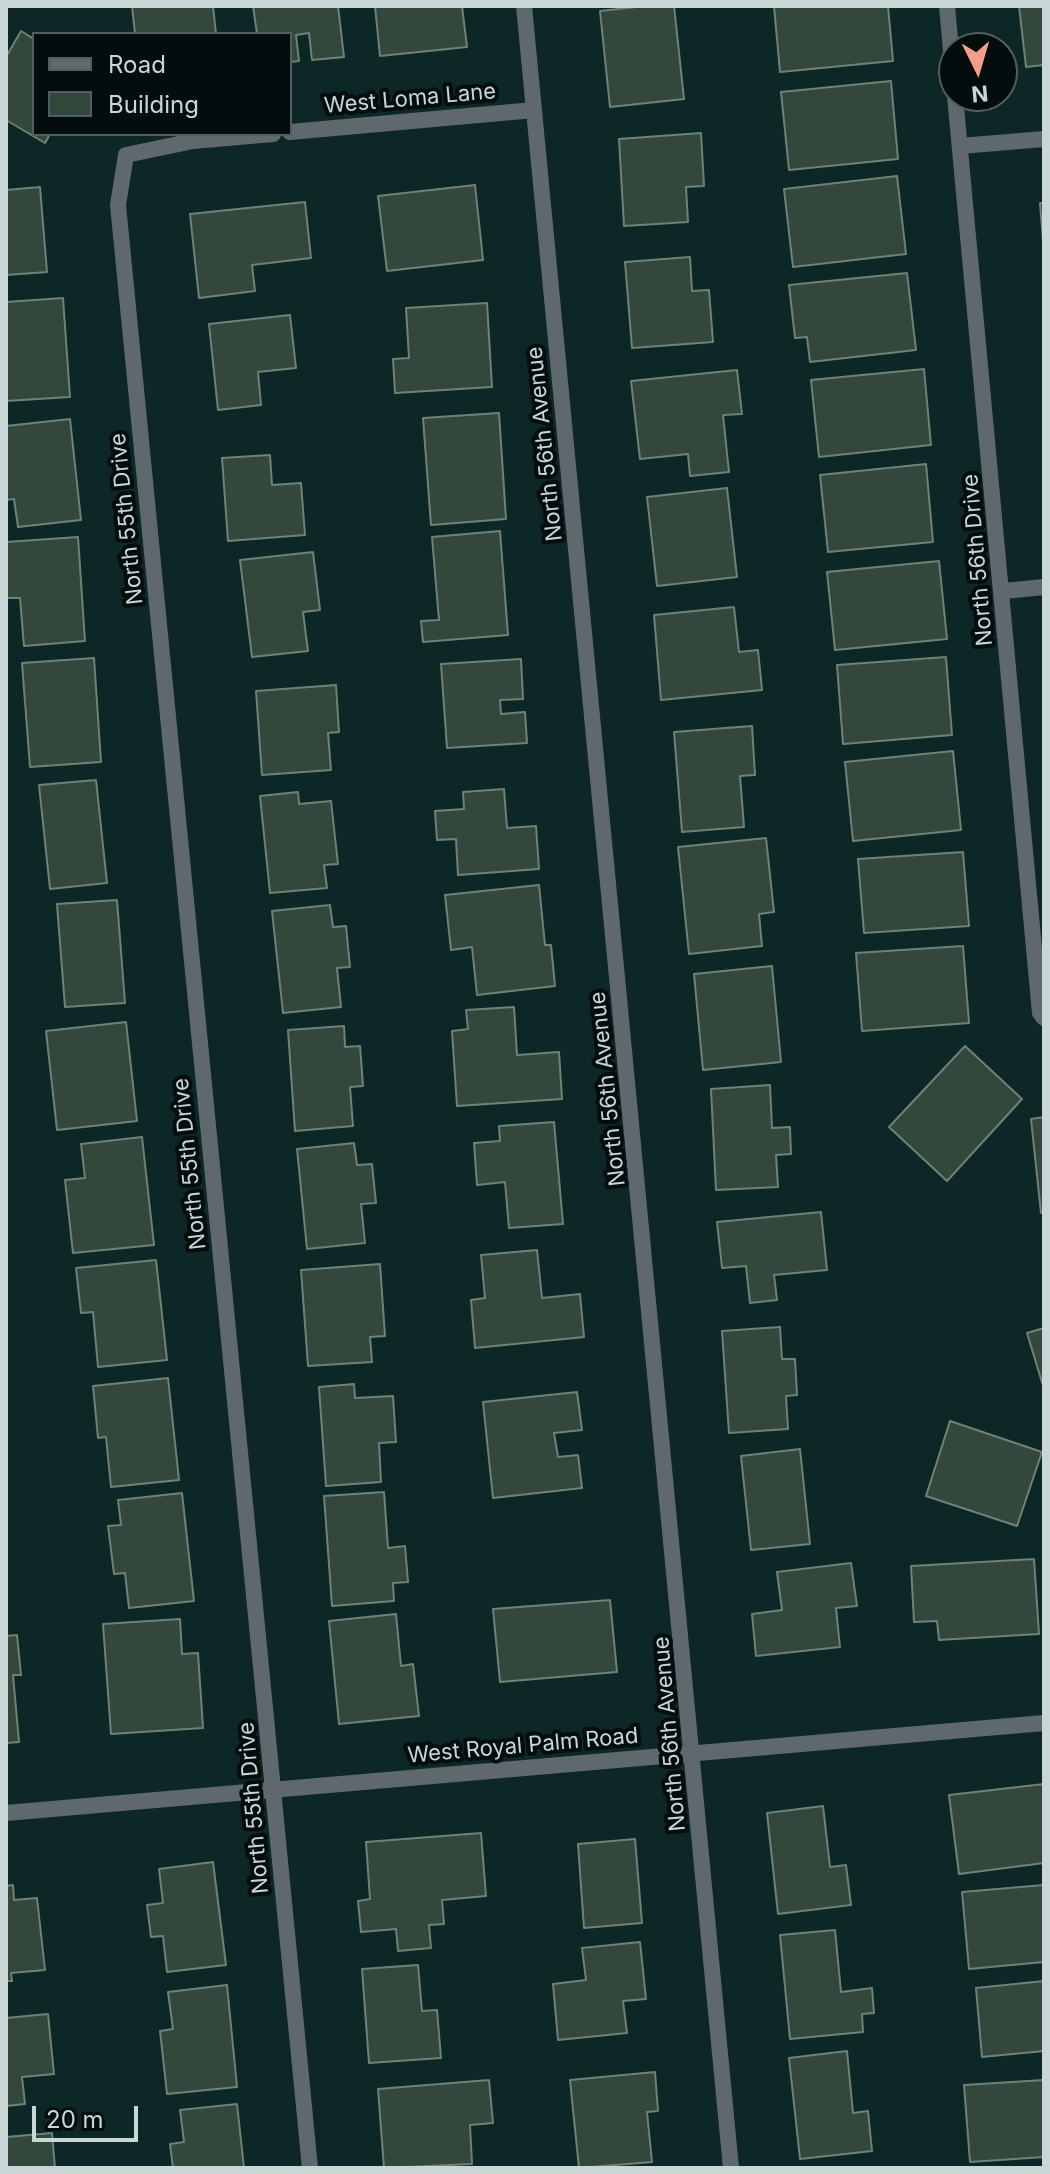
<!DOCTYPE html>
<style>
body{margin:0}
#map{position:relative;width:1050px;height:2174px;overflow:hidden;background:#0d2726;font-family:Inter,sans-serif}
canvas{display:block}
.frame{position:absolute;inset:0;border:8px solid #c8d7d6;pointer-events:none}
.legend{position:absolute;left:32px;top:32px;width:260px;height:104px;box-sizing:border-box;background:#040d0d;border:2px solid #525e5d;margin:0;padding:10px 14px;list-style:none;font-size:24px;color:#c8d7d6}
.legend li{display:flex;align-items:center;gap:16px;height:40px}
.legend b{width:40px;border:2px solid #525e5d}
.north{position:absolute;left:938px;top:32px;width:80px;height:80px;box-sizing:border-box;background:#040d0d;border:2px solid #525e5d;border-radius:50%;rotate:175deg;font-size:22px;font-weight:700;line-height:32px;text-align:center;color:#c8d7d6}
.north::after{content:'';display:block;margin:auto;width:28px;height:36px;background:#f49e89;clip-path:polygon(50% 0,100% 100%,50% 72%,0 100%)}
.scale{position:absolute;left:32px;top:2106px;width:106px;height:36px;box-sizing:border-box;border:4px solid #c8d7d6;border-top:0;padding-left:10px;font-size:24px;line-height:28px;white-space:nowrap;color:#c8d7d6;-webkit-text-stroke:6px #040d0d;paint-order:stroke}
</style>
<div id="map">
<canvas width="1050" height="2174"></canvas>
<div class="frame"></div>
<ul class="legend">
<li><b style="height:10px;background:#5f696d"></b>Road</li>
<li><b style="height:22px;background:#33473c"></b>Building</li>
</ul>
<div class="north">N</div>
<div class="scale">20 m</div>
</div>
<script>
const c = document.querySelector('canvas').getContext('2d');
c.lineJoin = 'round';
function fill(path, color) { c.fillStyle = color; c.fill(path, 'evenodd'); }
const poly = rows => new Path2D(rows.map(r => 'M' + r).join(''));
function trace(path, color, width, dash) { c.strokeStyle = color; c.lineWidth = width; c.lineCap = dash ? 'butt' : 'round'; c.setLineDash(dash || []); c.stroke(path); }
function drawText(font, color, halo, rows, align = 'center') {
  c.font = font + ' Inter,sans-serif'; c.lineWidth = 8; c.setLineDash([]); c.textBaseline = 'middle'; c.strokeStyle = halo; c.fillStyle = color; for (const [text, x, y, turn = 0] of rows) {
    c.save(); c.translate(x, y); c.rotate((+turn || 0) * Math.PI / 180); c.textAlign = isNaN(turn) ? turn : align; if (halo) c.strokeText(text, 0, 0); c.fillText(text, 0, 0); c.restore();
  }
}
const building = poly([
 [132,6,213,6,216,34,135,34,132,6],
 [253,6,338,6,344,57,312,60,309,33,296,35,299,61,290,62,290,34,257,34,253,6],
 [375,6,462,6,467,47,380,56,375,6],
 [645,6,674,6,684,99,610,107,600,11,645,6],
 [774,6,888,6,893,61,780,72,774,6],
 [1019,6,1044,6,1044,65,1026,67,1019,6],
 [21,31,34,39,34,134,50,134,45,143,6,120,6,57,21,31],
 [891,81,898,159,789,170,781,92,891,81],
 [701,133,704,186,686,187,688,222,624,226,619,139,701,133],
 [897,176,906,254,793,267,784,189,897,176],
 [475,185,483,260,387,271,378,196,475,185],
 [40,187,47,272,6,275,6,190,40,187],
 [305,202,311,258,252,265,255,291,199,298,190,214,305,202],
 [1040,203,1044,203,1044,254,1040,203],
 [690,257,692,291,709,290,713,342,632,348,625,262,690,257],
 [907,273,916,350,810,362,807,337,795,338,789,285,907,273],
 [63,298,70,397,6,401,6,302,63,298],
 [487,303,492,387,395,393,393,359,409,358,406,308,487,303],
 [290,315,296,368,258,372,261,405,218,410,209,324,290,315],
 [924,369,931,445,819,457,811,380,924,369],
 [737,370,742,414,723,415,729,472,690,476,688,454,640,459,631,381,737,370],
 [499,413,506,519,431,525,423,418,499,413],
 [70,419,81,520,18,527,14,499,6,500,6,426,70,419],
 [270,455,272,485,301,483,305,535,228,541,222,458,270,455],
 [926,464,933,542,828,552,820,475,926,464],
 [727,488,737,577,657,586,647,497,727,488],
 [500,531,508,635,423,642,421,621,439,620,432,537,500,531],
 [78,537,85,641,24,646,20,598,7,598,6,542,78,537],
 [313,552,320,610,303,612,308,651,252,657,240,560,313,552],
 [939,561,947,639,835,650,827,572,939,561],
 [734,607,739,652,758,650,762,690,661,700,654,615,734,607],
 [946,657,952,735,843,744,837,665,946,657],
 [94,658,101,762,30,767,22,663,94,658],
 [521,659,523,699,500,700,501,714,525,712,527,743,447,748,441,664,521,659],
 [336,685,339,732,328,733,331,770,262,775,256,691,336,685],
 [752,726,755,775,740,776,744,827,682,832,674,732,752,726],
 [953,751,961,830,853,841,845,762,953,751],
 [96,780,107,883,50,889,39,785,96,780],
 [504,789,507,828,536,826,539,869,458,875,456,839,437,840,435,811,464,809,463,792,504,789],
 [298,792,299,804,331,801,338,864,324,865,327,888,270,893,260,796,298,792],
 [766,838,774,912,759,914,762,946,689,954,678,847,766,838],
 [963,852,969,926,864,933,858,859,963,852],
 [539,885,545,945,551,945,555,986,477,995,472,947,451,950,445,895,539,885],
 [117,900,125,1003,65,1007,57,904,117,900],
 [330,905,333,927,346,926,350,967,337,968,341,1007,283,1013,272,911,330,905],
 [963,946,969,1023,862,1031,856,953,963,946],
 [772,966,781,1062,703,1070,694,974,772,966],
 [514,1007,517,1055,559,1052,562,1099,457,1106,452,1031,468,1029,466,1010,514,1007],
 [126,1022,137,1121,57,1130,46,1031,126,1022],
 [344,1026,345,1047,360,1046,363,1086,350,1087,353,1126,295,1131,288,1030,344,1026],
 [965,1046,1022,1099,947,1181,889,1127,965,1046],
 [770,1085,772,1128,790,1127,791,1154,776,1155,778,1187,716,1190,711,1089,770,1085],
 [1044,1117,1044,1212,1041,1213,1031,1119,1044,1117],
 [554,1122,563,1224,509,1228,505,1182,477,1185,474,1143,500,1141,499,1126,554,1122],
 [142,1137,154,1245,73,1253,65,1180,85,1178,81,1144,142,1137],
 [354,1143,357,1165,372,1164,376,1203,361,1204,365,1243,307,1249,297,1149,354,1143],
 [821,1212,827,1270,774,1275,777,1300,750,1303,746,1266,722,1268,717,1222,821,1212],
 [537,1250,542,1298,580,1294,584,1337,475,1348,471,1300,485,1298,481,1255,537,1250],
 [156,1260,167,1360,98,1367,93,1312,81,1313,76,1268,156,1260],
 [380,1264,385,1336,370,1337,372,1362,308,1366,301,1270,380,1264],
 [780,1327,782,1359,795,1359,797,1395,786,1396,788,1429,729,1433,722,1331,780,1327],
 [1044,1328,1044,1389,1027,1333,1044,1328],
 [168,1378,179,1480,111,1487,106,1437,98,1438,93,1386,168,1378],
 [354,1384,355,1398,393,1396,396,1442,379,1443,381,1482,326,1486,319,1387,354,1384],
 [577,1392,582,1430,554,1433,558,1457,578,1455,582,1488,493,1498,483,1402,577,1392],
 [950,1421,1042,1452,1017,1526,926,1496,950,1421],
 [800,1449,810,1544,751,1550,741,1456,800,1449],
 [384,1492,388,1548,405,1546,408,1582,393,1583,394,1601,332,1606,324,1496,384,1492],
 [182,1493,194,1601,129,1608,125,1573,114,1574,108,1526,121,1525,118,1500,182,1493],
 [1034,1559,1039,1634,939,1640,937,1621,914,1622,911,1566,1034,1559],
 [851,1563,857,1606,836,1608,840,1647,756,1656,752,1614,782,1610,777,1572,851,1563],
 [610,1600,617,1672,500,1682,493,1609,610,1600],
 [396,1614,401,1666,413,1664,419,1716,339,1724,329,1621,396,1614],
 [180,1619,182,1654,198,1653,203,1728,111,1734,103,1624,180,1619],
 [17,1635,21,1675,13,1675,19,1742,6,1743,6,1636,17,1635],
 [1044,1784,1044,1863,959,1874,949,1795,1044,1784],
 [823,1806,830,1867,846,1865,851,1905,778,1914,767,1813,823,1806],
 [481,1833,486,1896,442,1900,444,1924,429,1925,431,1948,398,1951,396,1929,361,1932,358,1901,370,1899,366,1842,481,1833],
 [635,1839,642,1923,584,1928,578,1844,635,1839],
 [213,1862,226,1965,167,1972,163,1936,151,1937,147,1905,163,1903,159,1869,213,1862],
 [13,1885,14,1900,37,1898,45,1970,11,1973,12,1981,6,1981,6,1886,13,1885],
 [1044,1885,1044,1962,969,1969,962,1892,1044,1885],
 [835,1930,841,1992,872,1988,874,2013,862,2014,863,2032,790,2039,780,1935,835,1930],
 [640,1942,646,1999,623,2001,627,2033,558,2040,553,1984,586,1980,582,1948,640,1942],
 [418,1965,422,2011,437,2010,441,2058,369,2063,362,1969,418,1965],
 [1044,1981,1044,2051,982,2057,976,1988,1044,1981],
 [227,1985,237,2087,167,2094,160,2031,173,2029,168,1992,227,1985],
 [48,2014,54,2074,22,2077,25,2104,6,2106,6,2018,48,2014],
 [847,2051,853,2113,868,2111,872,2151,800,2159,789,2058,847,2051],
 [655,2072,658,2111,647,2112,652,2162,579,2168,570,2080,655,2072],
 [489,2080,493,2123,470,2125,472,2164,384,2168,378,2089,489,2080],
 [1044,2080,1044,2157,970,2162,964,2085,1044,2080],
 [237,2104,244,2168,173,2168,170,2144,184,2142,180,2110,237,2104],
 [52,2133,55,2168,6,2168,6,2137,52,2133]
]);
const minor = poly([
 [524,6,731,2168],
 [947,6,954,84],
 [955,96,1040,1013,1044,1018],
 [290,132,534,110],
 [273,134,193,141,126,155,118,205,310,2168],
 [960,146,1044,139],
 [1004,591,1044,587],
 [6,1813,1044,1723]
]);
const streetNames = [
 ["West Loma Lane",410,99,-5],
 ["North 56th Avenue",545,444,-96],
 ["North 55th Drive",127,519,-96],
 ["North 56th Drive",978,560,-95],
 ["North 56th Avenue",608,1089,-96],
 ["North 55th Drive",190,1164,-96],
 ["North 56th Avenue",670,1734,-95],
 ["West Royal Palm Road",523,1746,-5],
 ["North 55th Drive",254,1808,-95]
];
fill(building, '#33473c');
trace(building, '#6e8377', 2);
trace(minor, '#5f696d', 16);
drawText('22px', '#c8d7d6', '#040d0d', streetNames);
</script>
